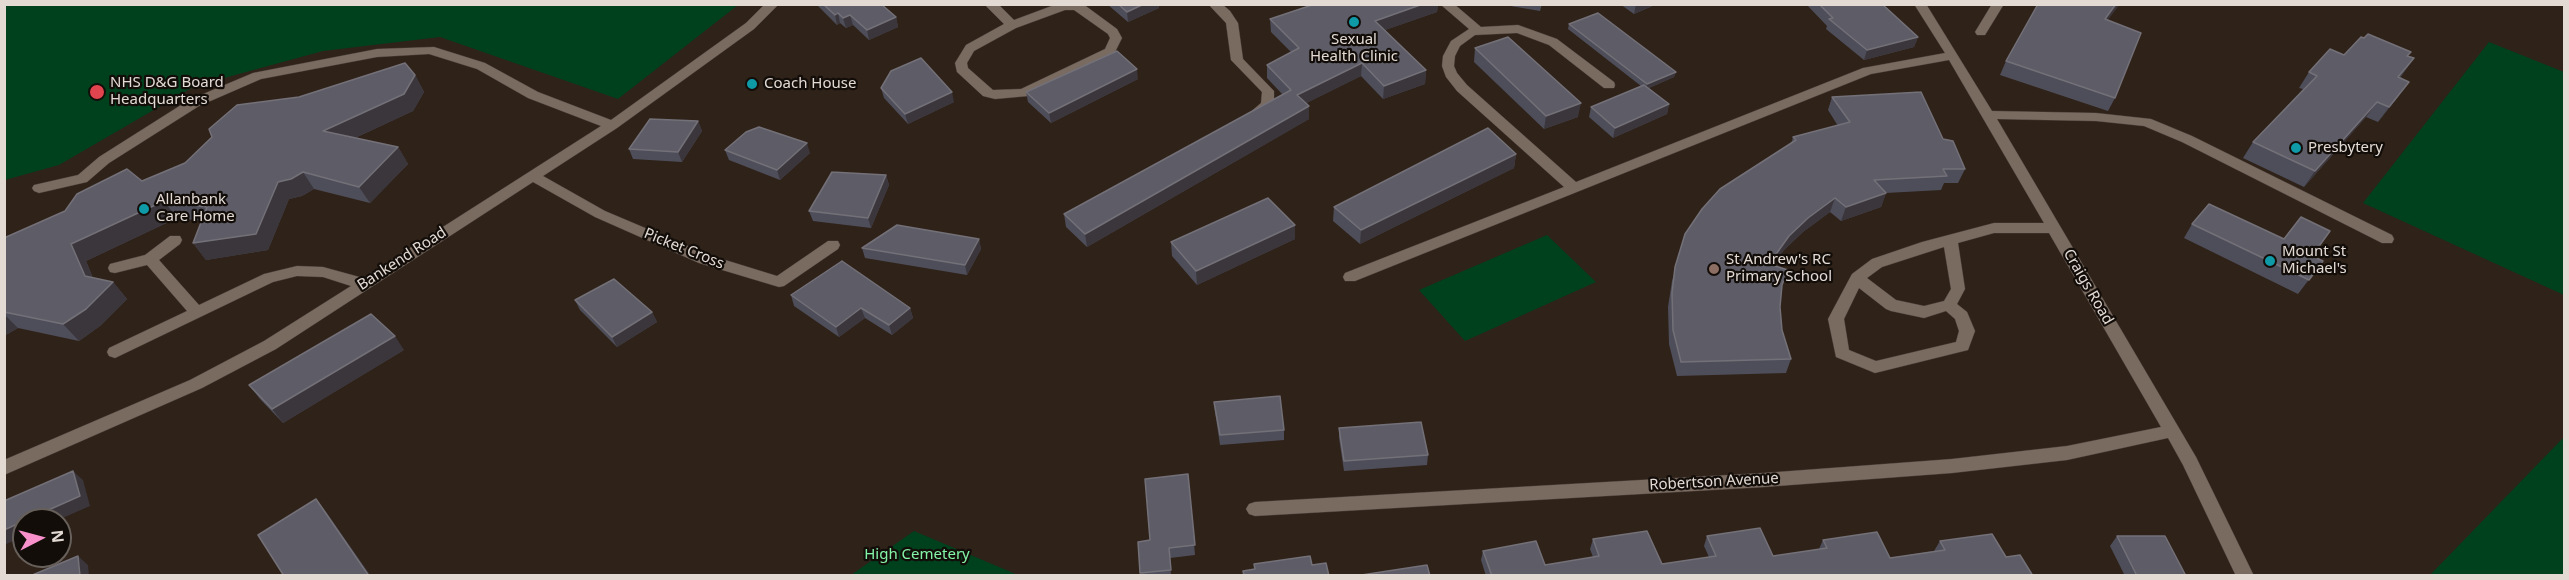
<!DOCTYPE html>
<style>
body{margin:0}
#map{position:relative;width:2569px;height:580px;overflow:hidden;background:#2f2219;font-family:"Noto Sans",sans-serif}
canvas{display:block}
.frame{position:absolute;inset:0;border:6px solid #e3dad4;pointer-events:none}
.north{position:absolute;left:12px;top:508px;width:60px;height:60px;box-sizing:border-box;background:#120d09;border:2px solid #665f5a;border-radius:50%;rotate:84deg;font-size:16px;font-weight:700;line-height:24px;text-align:center;color:#e3dad4}
.north::after{content:'';display:block;margin:auto;width:21px;height:27px;background:#f890cb;clip-path:polygon(50% 0,100% 100%,50% 72%,0 100%)}
</style>
<div id="map">
<canvas width="2569" height="580"></canvas>
<div class="frame"></div>
<div class="north">N</div>
</div>
<script>
const c = document.querySelector('canvas').getContext('2d');
c.lineJoin = 'round';
function fill(path, color) { c.fillStyle = color; c.fill(path, 'evenodd'); }
const poly = rows => new Path2D(rows.map(r => 'M' + r).join(''));
function trace(path, color, width, dash) { c.strokeStyle = color; c.lineWidth = width; c.lineCap = dash ? 'butt' : 'round'; c.setLineDash(dash || []); c.stroke(path); }
function drawText(font, color, halo, rows, align = 'center') {
  c.font = font + ' "Noto Sans",sans-serif'; c.lineWidth = 4.5; c.setLineDash([]); c.textBaseline = 'middle'; c.strokeStyle = halo; c.fillStyle = color; for (const [text, x, y, turn = 0] of rows) {
    c.save(); c.translate(x, y); c.rotate((+turn || 0) * Math.PI / 180); c.textAlign = isNaN(turn) ? turn : align; if (halo) c.strokeText(text, 0, 0); c.fillText(text, 0, 0); c.restore();
  }
}
const green = poly([
 [5,4,738,4,738,5,618,99,440,37,323,51,195,86,59,165,5,180],
 [2489,42,2564,72,2564,295,2363,203],
 [1547,235,1596,282,1465,341,1419,290],
 [2564,437,2564,575,2430,575],
 [914,531,1018,575,851,575]
]);
const minor = poly([
 [765,4,779,4,754,29,617,128,543,176,605,211,709,255,777,276,828,241,838,241,840,245,838,249,784,286,779,287,699,263,595,217,533,182,276,349,202,388,4,475,4,460,190,380,264,341,351,286,323,277,297,276,273,282,115,358,109,356,107,352,109,348,187,311,147,265,115,273,110,272,108,268,110,264,145,255,170,236,180,236,182,240,180,244,159,260,199,305,264,274,297,266,323,267,363,278,601,126,528,98,477,69,429,54,377,57,261,79,199,106,109,163,87,182,39,193,34,191,32,188,34,185,78,175,99,157,189,100,253,73,377,49,434,47,485,63,538,92,611,120,746,23,765,4],
 [984,4,998,4,1014,20,1057,4,1083,4,1117,29,1122,38,1114,54,1028,96,995,99,983,96,957,72,955,63,966,45,1004,24,984,4],
 [1065,10,1074,10,1108,34,1110,38,1105,49,1021,89,993,90,968,68,967,63,974,51,1016,28,1065,10],
 [1208,4,1222,4,1230,11,1238,23,1243,59,1274,91,1274,104,1266,114,1258,119,1248,119,1246,116,1261,103,1262,92,1231,60,1226,23,1208,4],
 [1440,4,1454,4,1481,27,1518,25,1557,39,1614,82,1615,85,1614,88,1604,88,1549,45,1517,33,1475,35,1460,46,1455,56,1454,66,1457,73,1467,85,1576,182,1863,68,1945,53,1914,4,1926,4,1992,111,2096,113,2151,119,2192,136,2392,235,2394,239,2392,243,2382,243,2182,142,2144,126,2096,121,1997,119,2196,457,2254,576,2236,576,2183,465,2168,438,2067,460,1952,473,1764,487,1255,516,1249,514,1246,509,1249,504,1255,502,1764,473,1952,459,2067,446,2161,427,2049,233,1994,233,1958,243,1965,289,1957,304,1967,312,1975,331,1968,350,1875,373,1836,357,1828,319,1852,274,1872,259,1922,242,1994,223,2044,223,1949,60,1871,74,1355,281,1345,281,1343,277,1345,273,1564,187,1457,91,1446,77,1442,66,1443,56,1451,41,1469,29,1440,4],
 [1944,247,1951,289,1944,301,1924,306,1896,300,1867,278,1882,267,1944,247],
 [1859,288,1886,309,1891,311,1924,318,1946,311,1955,319,1959,331,1956,342,1876,361,1849,350,1844,319,1859,288],
 [1992,4,2004,4,1985,35,1977,35,1975,32,1992,4]
]);
const wall = poly([
 [816,4,884,4,882,5,896,17,898,27,869,40,853,25,846,28,840,23,837,25],
 [1107,4,1159,4,1159,8,1128,22],
 [1315,4,1438,4,1437,12,1385,30,1426,70,1425,84,1383,99,1361,76,1306,103,1309,119,1087,247,1066,227,1064,214,1283,95,1267,78,1267,65,1291,52,1271,32,1270,19],
 [1499,4,1542,4,1540,11],
 [1620,4,1657,4,1634,14],
 [1806,4,1882,4,1918,37,1914,47,1864,60,1826,29,1827,26],
 [2108,21,2115,98,2108,111,2000,75,2006,61],
 [1569,24,1676,72,1674,77,1649,88,1669,104,1667,114,1613,138,1589,117,1591,107,1641,86,1568,29],
 [1475,48,1578,117,1544,129,1474,62],
 [2344,55,2408,56,2414,58,2400,78,2398,97,2378,122,2366,117,2304,187,2243,158,2253,142,2303,89,2299,88,2309,72],
 [415,75,424,92,413,111,355,138,398,147,408,164,370,203,314,189,302,196,289,199,268,250,206,260,193,243,201,221,177,218,86,261,93,278,113,282,127,299,100,326,79,341,18,328,4,336,4,238,185,163],
 [1138,79,1051,123,1028,102,1026,92],
 [881,88,954,102,908,124,884,98],
 [1832,97,1943,139,1965,169,1958,183,1944,183,1941,190,1886,193,1881,207,1841,221,1830,212,1803,232,1784,250,1773,265,1782,285,1780,307,1782,330,1791,359,1786,373,1677,376,1669,344,1668,307,1672,281,1685,234,1791,144,1793,137,1838,126,1828,110],
 [698,121,702,131,682,162,633,159,629,149],
 [725,150,810,153,780,180,729,160],
 [1516,154,1514,168,1360,244,1333,221,1334,207],
 [886,175,889,185,871,228,813,221,809,211],
 [2192,224,2312,256,2323,261,2298,294,2184,238],
 [1295,225,1295,239,1197,285,1172,256,1171,242],
 [979,239,981,249,967,275,865,258,862,248],
 [791,295,910,308,913,318,892,335,865,318,839,337,794,306],
 [575,300,652,312,657,322,617,347,580,310],
 [404,350,283,423,260,399,249,385],
 [1214,402,1284,430,1284,440,1220,445,1215,412],
 [1339,428,1428,455,1427,465,1344,471,1339,438],
 [1188,474,1195,555,1170,558,1171,576,1140,576,1138,542,1150,540],
 [1707,536,1773,556,1819,549,1823,540,1890,558,1934,551,1940,541,2006,557,2033,576,1486,576,1481,560,1483,551,1545,565,1593,557,1590,549,1593,539,1662,564,1709,557,1704,546],
 [2117,536,2186,576,2125,576,2110,546]
]);
const shadedWall = poly([
 [1144,4,1159,4,1159,8,1128,22,1127,12],
 [1423,4,1438,4,1437,12,1374,34,1375,21],
 [1636,4,1657,4,1634,14],
 [2116,4,2120,4,2098,33,2105,19],
 [838,13,840,23,837,25,835,15],
 [850,15,853,25,846,28,843,18],
 [896,17,898,27,869,40,867,30],
 [1918,37,1914,47,1864,60,1867,50],
 [2414,58,2403,73,2387,93,2398,77],
 [1362,63,1361,76,1297,108,1297,95],
 [1137,69,1138,79,1051,123,1049,113],
 [1426,70,1425,84,1383,99,1384,86],
 [1676,72,1674,77,1646,89,1647,84],
 [415,75,424,92,413,111,333,148,323,131],
 [2409,82,2398,97,2378,122,2389,107],
 [952,92,954,102,908,124,905,114],
 [2377,102,2366,117,2304,187,2315,171],
 [1581,103,1578,117,1544,129,1546,116],
 [1669,104,1667,114,1613,138,1615,128],
 [1309,106,1309,119,1087,247,1085,234],
 [698,121,702,131,682,162,678,152],
 [807,143,810,153,780,180,777,170],
 [398,147,408,164,370,203,359,187],
 [1516,154,1514,168,1360,244,1361,230],
 [303,172,314,189,302,196,289,199,268,250,206,260,193,243,278,182],
 [886,175,889,185,871,228,868,218],
 [1886,193,1881,207,1841,221,1846,207],
 [1835,198,1830,212,1803,232,1784,250,1764,278,1769,264,1789,236,1808,218],
 [164,201,177,218,86,261,99,293,85,276,71,244],
 [1295,225,1295,239,1197,285,1196,271],
 [979,239,981,249,967,275,965,265],
 [113,282,127,299,100,326,79,341,63,324],
 [861,308,865,318,839,337,836,327],
 [910,308,913,318,892,335,889,325],
 [652,312,657,322,617,347,612,337],
 [4,314,18,328,4,336],
 [395,336,404,350,283,423,272,409],
 [73,471,83,480,90,506,58,520,26,520],
 [316,499,327,513,371,576,369,576],
 [24,521,24,536,4,545,4,530],
 [78,556,88,565,89,576,80,576]
]);
const building = poly([
 [823,4,881,4,896,17,867,30,850,15,843,18,838,13,835,15,823,4],
 [1118,4,1144,4,1127,12,1118,4],
 [1315,4,1423,4,1375,21,1426,70,1384,86,1362,63,1297,95,1309,106,1085,234,1064,214,1291,90,1267,65,1299,48,1270,19,1315,4],
 [1819,4,1882,4,1918,37,1867,50,1829,19,1833,18,1819,4],
 [2038,4,2116,4,2105,19,2141,33,2115,98,2006,61,2038,4],
 [1598,13,1676,72,1647,84,1569,24,1598,13],
 [2368,34,2411,52,2407,56,2414,58,2398,77,2409,82,2389,107,2377,102,2315,171,2253,142,2317,76,2309,72,2330,49,2344,55,2361,37,2364,38,2368,34],
 [1508,37,1581,103,1546,116,1475,48,1508,37],
 [1117,51,1137,69,1049,113,1026,92,1117,51],
 [921,58,952,92,905,114,881,88,891,71,921,58],
 [405,63,415,75,404,94,323,131,398,147,359,187,303,172,291,179,278,182,256,234,193,243,207,207,164,201,71,244,85,276,113,282,86,309,63,324,4,312,4,238,65,211,77,194,127,169,142,181,185,163,212,137,209,129,237,105,299,97,405,63],
 [1644,85,1669,104,1615,128,1591,107,1644,85],
 [1921,92,1943,139,1953,141,1965,169,1943,169,1947,176,1874,180,1886,193,1846,207,1835,198,1808,218,1789,236,1769,264,1788,270,1782,285,1780,307,1782,330,1791,359,1681,362,1673,330,1672,293,1675,267,1685,234,1702,209,1720,189,1796,140,1793,137,1850,122,1832,97,1921,92],
 [650,119,698,121,678,152,629,149,650,119],
 [759,127,807,143,777,170,725,150,746,132,759,127],
 [1488,128,1516,154,1361,230,1334,207,1488,128],
 [832,172,886,175,868,218,809,211,832,172],
 [1268,198,1295,225,1196,271,1171,242,1268,198],
 [2209,204,2284,239,2301,217,2330,231,2312,256,2323,261,2309,280,2192,224,2209,204],
 [897,225,979,239,965,265,862,248,897,225],
 [842,261,910,308,889,325,861,308,836,327,791,295,842,261],
 [614,279,652,312,612,337,575,300,614,279],
 [371,314,395,336,272,409,249,385,371,314],
 [1280,396,1284,430,1220,435,1214,402,1280,396],
 [1421,422,1428,455,1344,461,1339,428,1421,422],
 [73,471,80,496,26,520,24,520,24,521,4,530,4,501,73,471],
 [1188,474,1195,545,1169,548,1171,570,1140,573,1138,542,1150,540,1145,479,1188,474],
 [316,499,369,576,284,576,258,535,316,499],
 [1760,528,1773,556,1827,548,1823,540,1877,532,1890,558,1945,550,1940,541,1992,534,2006,557,2020,555,2033,576,1492,576,1483,551,1536,541,1545,565,1599,556,1593,539,1647,531,1662,564,1716,556,1707,536,1760,528],
 [2117,536,2165,536,2186,576,2137,576,2117,536],
 [78,556,80,576,30,576,78,556],
 [1310,556,1312,565,1326,563,1329,576,1244,576,1243,571,1255,569,1254,564,1310,556],
 [1427,565,1430,576,1355,576,1427,565]
]);
const markers = [
 [1354,22,6,"#0f9aa8"],
 [752,84,6,"#0f9aa8"],
 [97,92,8,"#e0444e"],
 [2296,148,6,"#0f9aa8"],
 [144,209,6,"#0f9aa8"],
 [2270,261,6,"#0f9aa8"],
 [1714,269,6,"#8d6e63"]
];
const poiNames = [
 ["Sexual",1354,40,"center"],
 ["Health Clinic",1354,57,"center"],
 ["NHS D&G Board",110,83],
 ["Headquarters",110,100],
 ["Coach House",764,84],
 ["Presbytery",2308,148],
 ["Allanbank",156,200],
 ["Care Home",156,217],
 ["Mount St",2282,252],
 ["Michael's",2282,269],
 ["St Andrew's RC",1726,260],
 ["Primary School",1726,277]
];
const streetNames = [
 ["Picket Cross",684,249,22],
 ["Bankend Road",402,259,-33],
 ["Craigs Road",2088,287,60],
 ["Robertson Avenue",1714,482,-3]
];
const parkNames = [
 ["High Cemetery",917,555]
];
fill(green, '#00411d');
trace(minor, '#473d36', 1);
fill(minor, '#7a6b61');
fill(wall, '#4e4e5a');
fill(shadedWall, '#3b363b');
fill(building, '#5e5d67');
trace(building, '#737078', 1.5);
for (const [x, y, r, color] of markers) { const dot = new Path2D(); dot.arc(x, y, r, 0, 2 * Math.PI); c.fillStyle = color; c.fill(dot); trace(dot, '#120d09', 2); }
drawText('15px', '#e3dad4', '#120d09', poiNames, 'left');
drawText('15px', '#e3dad4', '#120d09', streetNames);
drawText('15px', '#84f4a8', '#120d09', parkNames);
</script>
